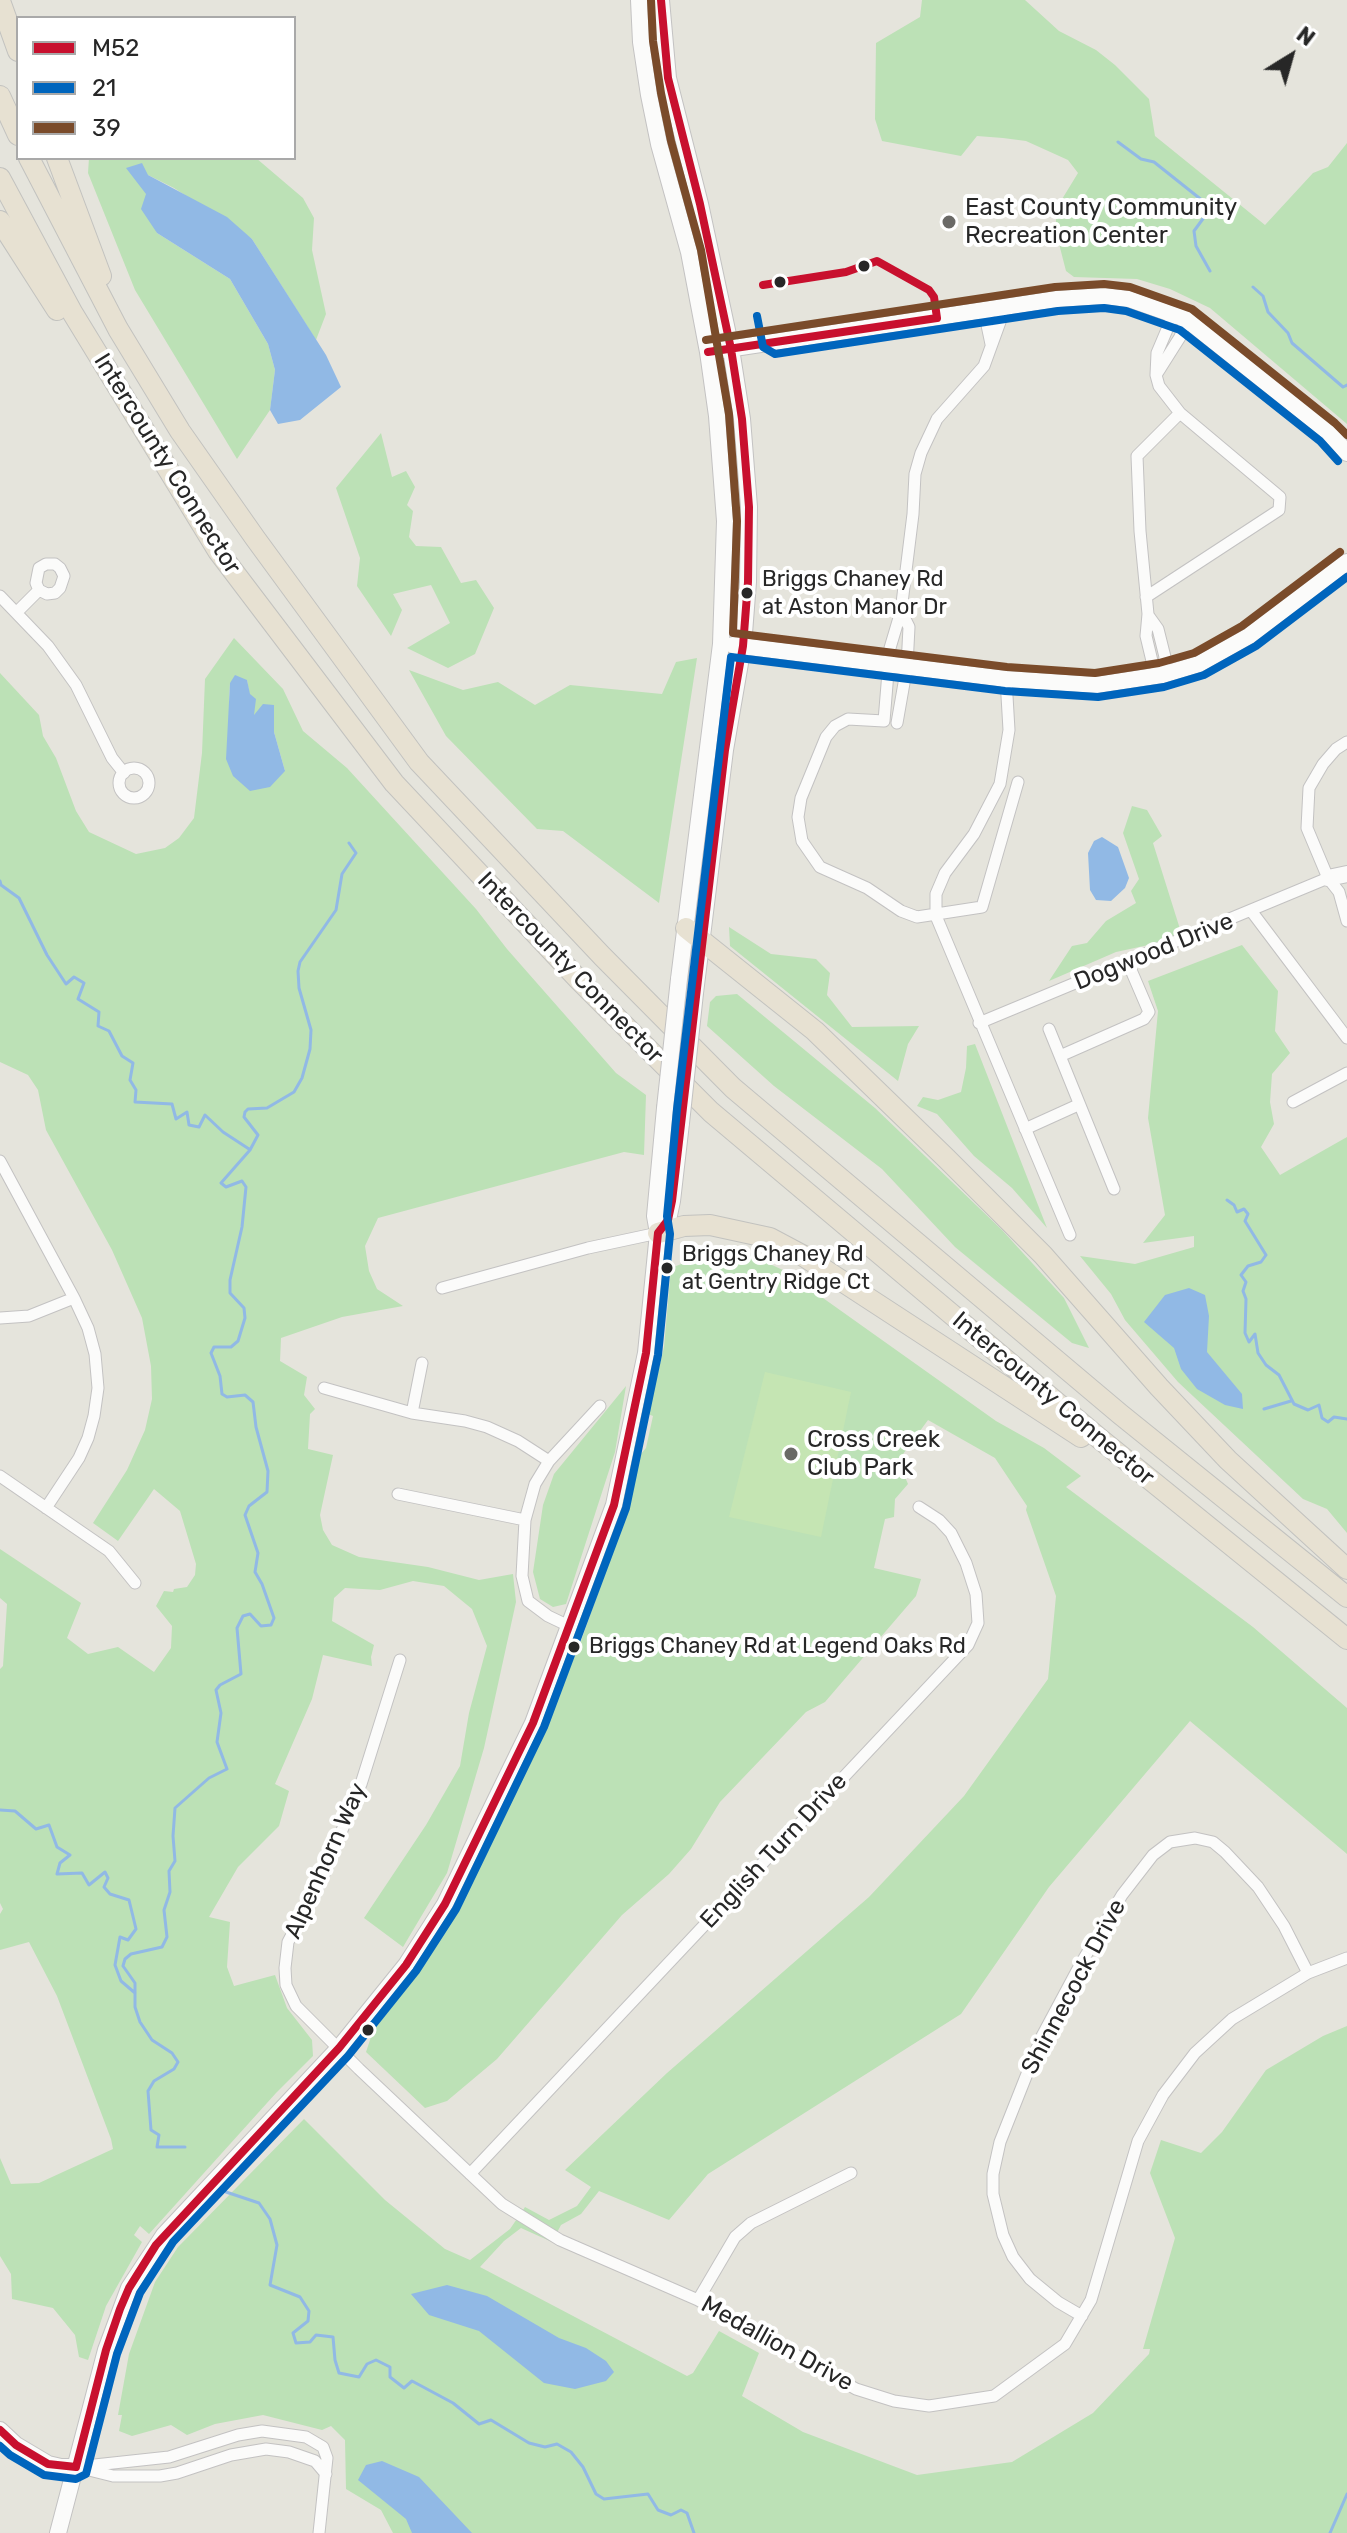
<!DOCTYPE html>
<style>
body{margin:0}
#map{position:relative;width:1347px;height:2533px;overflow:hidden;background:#e5e4dc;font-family:Rubik,sans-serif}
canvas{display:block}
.legend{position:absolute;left:16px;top:16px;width:280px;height:144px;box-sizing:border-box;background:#fff;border:2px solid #a9a9a9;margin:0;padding:10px 14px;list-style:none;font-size:24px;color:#272727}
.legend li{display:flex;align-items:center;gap:16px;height:40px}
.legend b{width:40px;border:2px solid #a9a9a9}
.north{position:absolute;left:1251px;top:16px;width:80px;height:80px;-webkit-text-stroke:6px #fff;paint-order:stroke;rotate:37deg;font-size:22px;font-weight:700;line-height:32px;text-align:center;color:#272727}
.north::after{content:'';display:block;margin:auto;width:28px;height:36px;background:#272727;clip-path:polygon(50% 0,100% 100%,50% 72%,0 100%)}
</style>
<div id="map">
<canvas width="1347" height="2533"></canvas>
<ul class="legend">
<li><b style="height:10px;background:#c8102e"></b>M52</li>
<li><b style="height:10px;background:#0065bd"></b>21</li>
<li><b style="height:10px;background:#7a4b2a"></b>39</li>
</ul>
<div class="north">N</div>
</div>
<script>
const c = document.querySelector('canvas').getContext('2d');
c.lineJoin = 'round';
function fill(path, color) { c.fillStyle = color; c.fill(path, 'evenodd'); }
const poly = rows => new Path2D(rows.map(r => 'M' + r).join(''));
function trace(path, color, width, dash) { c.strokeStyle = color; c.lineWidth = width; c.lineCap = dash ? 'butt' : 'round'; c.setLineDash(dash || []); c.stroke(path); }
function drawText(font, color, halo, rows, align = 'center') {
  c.font = font + ' Rubik,sans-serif'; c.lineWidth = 8; c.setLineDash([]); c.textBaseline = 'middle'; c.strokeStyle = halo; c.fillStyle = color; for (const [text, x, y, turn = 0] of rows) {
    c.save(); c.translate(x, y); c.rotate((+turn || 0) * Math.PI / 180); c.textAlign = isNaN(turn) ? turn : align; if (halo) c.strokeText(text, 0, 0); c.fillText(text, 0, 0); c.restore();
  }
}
const green = poly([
 [922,0,1025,0,1059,31,1096,50,1115,65,1149,99,1155,136,1265,225,1313,173,1328,167,1347,143,1347,424,1210,308,1170,289,1137,279,1074,277,1066,271,1056,232,1056,209,1078,173,1068,160,1026,141,1003,138,977,136,961,156,882,141,875,119,876,43,920,17],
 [89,158,256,158,303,198,314,218,312,250,326,314,316,340,252,239,174,188,148,175,146,194,157,233,230,279,268,344,275,370,270,410,237,459,135,290,88,173],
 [381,433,392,477,406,471,415,487,407,505,413,511,409,537,416,546,441,547,461,583,476,580,494,608,475,654,448,668,407,648,450,623,431,585,393,594,402,610,391,636,357,586,360,558,336,488],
 [234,638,283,689,303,731,347,768,476,909,507,949,616,1073,646,1095,644,1155,624,1152,378,1218,365,1246,369,1271,377,1289,403,1306,342,1317,281,1338,280,1361,307,1377,304,1395,315,1409,310,1414,308,1449,333,1455,320,1515,323,1530,332,1545,359,1557,428,1567,479,1580,513,1574,516,1602,484,1748,447,1873,403,1947,364,1918,426,1825,460,1766,469,1713,487,1646,472,1609,444,1586,413,1581,380,1590,345,1588,334,1598,332,1621,374,1645,371,1657,372,1666,323,1655,312,1699,275,1784,289,1791,279,1826,238,1867,209,1917,230,1922,227,1967,234,1986,275,1975,287,2008,312,2040,313,2056,276,2093,149,2234,140,2226,134,2235,142,2242,106,2306,88,2360,79,2357,75,2335,53,2308,12,2299,11,2274,0,2256,0,2158,11,2184,39,2183,113,2149,111,2139,57,1996,29,1942,0,1950,0,1914,3,1909,0,1903,0,1669,3,1666,7,1604,0,1598,0,1549,81,1603,67,1638,88,1654,118,1647,154,1672,171,1648,172,1626,156,1606,164,1591,173,1592,174,1589,187,1587,195,1575,196,1564,180,1511,154,1489,118,1541,93,1523,127,1470,145,1430,152,1399,151,1366,142,1318,112,1250,46,1130,38,1090,28,1075,0,1062,0,673,39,715,43,736,56,758,76,811,89,832,136,854,165,848,179,838,194,818,202,753,205,679],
 [247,680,253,716,274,706,274,732,285,771,229,701,230,683],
 [697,658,659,903,563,831,537,829,446,736,409,670,463,690,498,682,535,705,570,685,662,694,676,662],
 [1132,806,1147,810,1162,836,1153,843,1180,929,1167,941,1116,952,1049,981,1072,946,1087,943,1106,921,1136,903,1131,891,1139,879,1123,833],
 [729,927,771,954,816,959,830,973,827,995,852,1027,919,1026,908,1044,898,1081,730,946],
 [1242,945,1278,991,1275,1031,1290,1053,1272,1074,1270,1102,1274,1124,1261,1147,1280,1175,1347,1137,1347,1533,1327,1509,1303,1499,1178,1382,1125,1320,1111,1294,1080,1256,1135,1264,1194,1247,1194,1236,1143,1243,1165,1215,1148,1118,1158,1011,1148,981],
 [737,994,875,1108,1002,1230,1064,1298,1089,1348,1072,1343,955,1247,882,1169,774,1086,707,1026,710,1002,716,996],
 [975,1044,1047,1228,1012,1188,974,1156,937,1114,917,1106,923,1097,938,1100,961,1092,966,1068,967,1046],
 [725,1251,744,1252,785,1271,996,1421,1044,1448,1081,1476,1066,1487,1253,1627,1347,1708,1347,1854,1190,1721,1049,1887,961,2014,708,2174,669,2220,599,2191,581,2214,561,2225,552,2242,521,2228,504,2241,480,2267,687,2376,693,2373,719,2331,759,2353,742,2396,803,2432,917,2475,1012,2462,1093,2413,1149,2354,1150,2349,1143,2349,1175,2238,1150,2173,1161,2140,1201,2153,1222,2132,1266,2070,1323,2036,1347,2026,1347,2533,393,2533,381,2510,346,2489,345,2440,331,2426,322,2430,263,2415,215,2424,187,2435,171,2425,132,2436,119,2431,122,2415,118,2415,129,2354,155,2282,178,2247,304,2119,385,2200,445,2249,470,2260,510,2229,525,2207,549,2220,577,2206,591,2187,565,2170,667,2073,869,1897,964,1796,1048,1679,1056,1596,1026,1510,1027,1506,995,1458,928,1420,898,1461,908,1484,895,1499,894,1517,885,1519,874,1568,921,1579,916,1596,825,1702,806,1712,720,1802,691,1849,669,1874,622,1915,497,2059,447,2101,425,2108,366,2052,373,2031,426,1962,457,1909,549,1717,581,1641,619,1533,640,1455,646,1448,653,1416,648,1414,664,1347,671,1268,707,1254,711,1256],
 [626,1386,615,1452,566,1604,553,1607,540,1599,533,1572,543,1505,554,1474]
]);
const pitch = poly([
 [765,1372,851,1392,821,1537,729,1517]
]);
const water = poly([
 [142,163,148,175,227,217,252,239,326,355,341,387,300,420,278,424,270,410,275,370,268,344,230,279,157,233,141,209,146,194,126,168],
 [235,675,247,680,250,694,256,699,254,715,263,704,274,705,274,732,285,771,270,787,250,791,233,776,226,759,230,683],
 [1102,837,1118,847,1129,878,1125,888,1111,901,1096,900,1090,890,1088,853,1094,841],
 [1189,1288,1205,1295,1209,1316,1207,1352,1242,1394,1243,1409,1225,1405,1197,1389,1181,1369,1174,1348,1144,1322,1165,1295],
 [447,2285,487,2296,559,2338,586,2348,606,2361,614,2372,606,2381,575,2389,544,2383,479,2331,429,2315,411,2294],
 [382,2461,419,2477,472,2533,412,2533,406,2519,358,2480,366,2465]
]);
const stream = poly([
 [1118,142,1141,159,1154,162,1203,201,1205,216,1194,231,1196,246,1210,271],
 [1253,287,1263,296,1268,312,1288,333,1292,343,1343,387,1347,385],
 [0,881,1,885,19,898,47,955,66,984,74,977,84,983,78,999,99,1012,98,1026,109,1031,122,1056,133,1063,130,1080,136,1090,135,1102,172,1104,176,1119,187,1112,189,1125,199,1127,205,1115,223,1132,249,1149],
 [1227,1200,1234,1205,1237,1212,1244,1209,1248,1214,1245,1221,1266,1255,1261,1262,1248,1266,1241,1275,1246,1282,1243,1291,1246,1299,1245,1333,1249,1342,1255,1334,1258,1353,1266,1365,1279,1375,1294,1404,1308,1410,1319,1405,1322,1418,1328,1422,1334,1417,1347,1419],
 [1264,1409,1291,1401],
 [0,1810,15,1811,36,1829,49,1825,57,1847,70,1855,60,1863,57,1874,82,1873,89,1885,105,1872,108,1878,104,1887,110,1894,129,1900,136,1929,128,1940,120,1937,115,1965,121,1981,135,1993],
 [185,2147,157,2147,159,2135,151,2130,148,2091,154,2081,174,2069,178,2062,172,2053,152,2040,140,2022,135,2007,135,1983,123,1966,125,1959,131,1954,162,1947,167,1937,164,1910,170,1892,169,1871,175,1861,173,1836,175,1808,209,1778,227,1769,217,1742,221,1713,216,1690,220,1685,241,1674,237,1628,243,1616,250,1614,261,1626,271,1625,274,1618,262,1584,255,1572,258,1553,245,1515,249,1506,267,1492,268,1471,256,1427,253,1402,245,1395,227,1397,222,1394,220,1376,211,1353,214,1347,231,1347,238,1341,245,1318,244,1308,230,1293,230,1280,242,1227,246,1187,242,1181,226,1187,221,1183,250,1150,258,1135,244,1117,245,1112,248,1109,267,1108,294,1092,302,1078,310,1049,311,1030,299,988,298,971,300,962,336,910,342,874,356,853,349,843],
 [226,2192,259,2203,270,2219,277,2245,270,2285,300,2297,309,2311,308,2321,293,2333,296,2343,310,2342,316,2335,333,2337,335,2360,339,2373,359,2377,367,2364,376,2360,390,2367,390,2377,404,2388,412,2381,453,2403,479,2424,491,2420,529,2443,545,2447,557,2444,571,2452,583,2467,596,2494,604,2499,648,2494,658,2510,671,2515,681,2510,687,2513,694,2533],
 [1330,2533,1347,2494]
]);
const street = poly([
 [1002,308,1000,322,984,366,937,419,921,453,915,474,913,514,901,611,890,648,884,721,848,719,835,726,826,737,801,798,798,817,802,841,820,867,867,888,901,911,917,917,982,907,1018,782],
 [984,311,991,344],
 [1156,375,1180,337,1186,319],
 [0,596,48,646,76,685,112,758,124,773],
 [1146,597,1279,510,1280,497,1180,413,1159,386,1156,375,1157,353,1174,313],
 [17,612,39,590,47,594,55,593,60,588,64,576,60,568,55,564,46,564,39,568,36,583,39,590],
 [1148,615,1158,629,1165,657,1162,675],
 [1162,675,1152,661,1146,636,1148,614,1140,531,1137,456,1180,413],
 [1006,679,1009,730,1000,784,974,834,945,873,936,894,936,916,1070,1235],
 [897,723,907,666,909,627,901,611],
 [1347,742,1336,749,1323,764,1309,788,1307,828,1328,878,1339,892,1347,921],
 '119 783a15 15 0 1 1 30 0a15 15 0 1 1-30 0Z',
 [1252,912,1347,1038],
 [979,1023,1328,878],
 [1049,1029,1060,1056,1144,1019,1149,1012,1128,963],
 [1060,1056,1114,1189],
 [1293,1102,1347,1073],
 [1025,1129,1078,1105],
 [0,1161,74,1298,88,1328,95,1354,98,1388,94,1416,88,1438,79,1458,46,1508],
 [442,1288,588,1248,658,1233],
 [0,1318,29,1316,74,1298],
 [324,1388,412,1413,465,1421,487,1427,518,1441,549,1461],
 [412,1413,422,1363],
 [0,1476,109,1551,135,1583],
 [398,1494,525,1520],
 [571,1627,548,1616,528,1601,522,1576,525,1520,535,1484,549,1461,600,1406],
 [400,1660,361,1784,324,1874,288,1942,285,1968,286,1985,296,2006,359,2069,502,2204,560,2240,698,2300,856,2389,894,2401,929,2406,994,2396,1065,2344,1091,2300,1138,2141,1163,2095,1195,2053,1232,2019,1308,1973,1347,1958],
 [470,2174,968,1645,978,1623,976,1594,966,1563,951,1533,939,1520,919,1507],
 [698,2300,735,2237,751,2223,851,2173],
 [1082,2316,1058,2302,1030,2279,1013,2257,1003,2235,993,2194,993,2174,1000,2142,1042,2036,1080,1965,1122,1895,1153,1855,1170,1842,1195,1838,1213,1842,1225,1852,1258,1887,1284,1926,1308,1973],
 [76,2467,169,2457,238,2435,262,2431,306,2437,323,2447,327,2458,319,2533],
 [77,2467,113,2476,160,2476,177,2473,231,2455,266,2449,289,2452,315,2461,326,2474]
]);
const secondary = poly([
 [639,0,641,42,649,95,659,144,689,252,708,352,717,416,725,521,721,644,679,979],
 [661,0,668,78,700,204,731,349,742,419,749,507,748,582,743,646,725,750,695,993],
 [721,350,1057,299,1104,296,1129,299,1186,319,1328,432,1347,453],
 [733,645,1006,679,1096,685,1162,675,1199,664,1249,636,1347,562],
 [1328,878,1347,874],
 [658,1233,668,1220,672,1201,681,1123],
 [0,2430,16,2445,48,2464,61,2467,76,2467],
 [58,2533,106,2350,129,2288,164,2235,339,2048,406,1965,445,1904,533,1723,614,1505,646,1353,658,1233,655,1216,665,1108]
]);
const highway = poly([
 [0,1,18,51],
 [0,96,18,135],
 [29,158,118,329,180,431,255,538,419,762,602,956,733,1088,1120,1414,1347,1597],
 [57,158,101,276],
 [0,178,72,312,218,551,394,783,578,979,711,1112,1100,1439,1347,1639],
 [0,221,57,310],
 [686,928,815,1031,947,1159,1043,1255,1159,1387,1228,1460,1347,1569],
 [658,1233,684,1226,710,1225,770,1238,802,1255,1081,1437]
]);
const secondaryBridge = poly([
 [665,1108,679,979],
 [681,1123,695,993]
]);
const bus1 = poly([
 [763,285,846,272,877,261,929,290,934,297,937,318],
 [708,352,937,318],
 [0,2430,16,2445,48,2464,76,2467],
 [76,2467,106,2350,120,2309,129,2288,156,2245,339,2048,406,1965,445,1904,533,1723,614,1505,646,1353,658,1233,668,1220,672,1201,725,750,743,646,748,582,749,507,742,419,731,349,700,204,668,78,661,0]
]);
const bus2 = poly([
 [757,316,763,347,775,354,1058,311,1104,308,1126,311,1180,330,1320,441,1338,461],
 [0,2446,10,2455,44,2475,76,2479,86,2474,117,2354,140,2293,173,2242,348,2056,416,1971,456,1909,544,1727,626,1508,658,1355,670,1234,667,1216,677,1109,731,657,1005,691,1098,697,1164,687,1204,675,1256,646,1347,577]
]);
const bus3 = poly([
 [651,0,653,41,661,93,671,141,701,250,729,414,737,521,733,633,1007,667,1095,673,1159,663,1194,653,1242,626,1340,552],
 [706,340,1055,287,1104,284,1130,287,1192,309,1335,423,1347,435]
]);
const markers = [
 [949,222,8,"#6a6966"],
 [864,266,7,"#272727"],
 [780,282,7,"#272727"],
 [747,593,7,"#272727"],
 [667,1268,7,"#272727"],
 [791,1454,8,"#6a6966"],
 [574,1647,7,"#272727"],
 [368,2030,7,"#272727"]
];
const busNames = [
 ["Briggs Chaney Rd",762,580],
 ["at Aston Manor Dr",762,608],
 ["Briggs Chaney Rd",682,1255],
 ["at Gentry Ridge Ct",682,1283],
 ["Briggs Chaney Rd at Legend Oaks Rd",589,1647]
];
const poiNames = [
 ["East County Community",965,208],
 ["Recreation Center",965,236],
 ["Cross Creek",807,1440],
 ["Club Park",807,1468]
];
const streetNames = [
 ["Intercounty Connector",167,464,58],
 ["Dogwood Drive",1154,952,-22],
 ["Intercounty Connector",570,968,46],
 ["Intercounty Connector",1053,1399,40],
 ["English Turn Drive",774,1851,-47],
 ["Alpenhorn Way",326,1861,-66],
 ["Shinnecock Drive",1074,1987,-62],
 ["Medallion Drive",777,2344,29]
];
fill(green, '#bce1b6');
fill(pitch, '#c5e5b3');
fill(water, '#91b9e5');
trace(stream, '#91b9e5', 3);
trace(street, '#c3c2c2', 13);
trace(secondary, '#c3c2c2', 18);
trace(highway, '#c2c2bf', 22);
trace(street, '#fbfbfa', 11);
trace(secondary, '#fbfbfa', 16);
trace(highway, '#e7e1d2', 20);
trace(secondaryBridge, '#c3c2c2', 18, []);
trace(secondaryBridge, '#fbfbfa', 16);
trace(bus1, '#c8102e', 8);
trace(bus2, '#0065bd', 8);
trace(bus3, '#7a4b2a', 8);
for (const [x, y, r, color] of markers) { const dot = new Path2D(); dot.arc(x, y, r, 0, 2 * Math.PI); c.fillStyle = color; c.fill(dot); trace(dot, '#fff', 3); }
drawText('22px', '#272727', '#fff', busNames, 'left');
drawText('24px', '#272727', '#fff', poiNames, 'left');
drawText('24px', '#272727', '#fff', streetNames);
</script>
